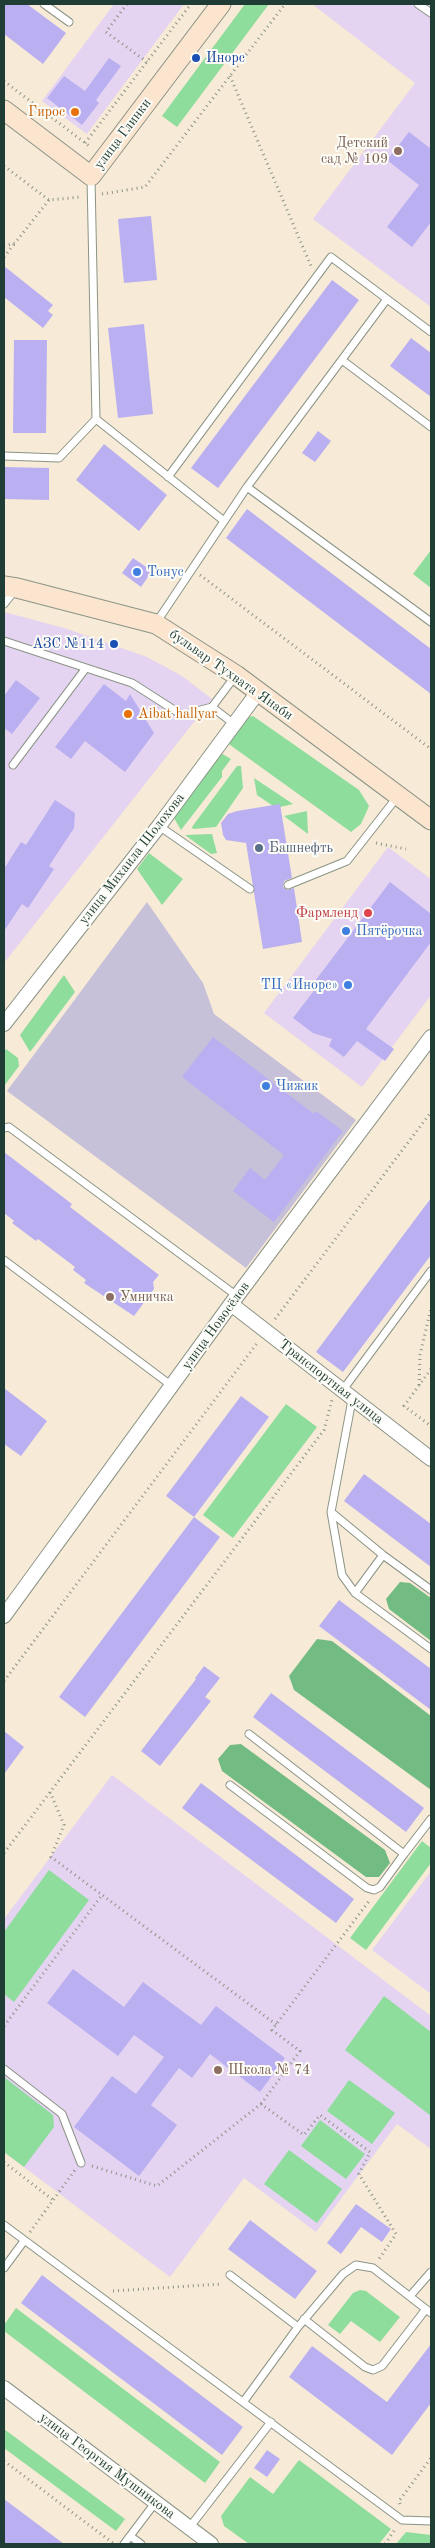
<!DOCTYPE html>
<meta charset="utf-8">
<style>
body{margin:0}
#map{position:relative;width:435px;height:2548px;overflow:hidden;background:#f7ead7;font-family:"Old Standard TT",serif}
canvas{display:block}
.frame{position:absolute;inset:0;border:5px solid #1f3d34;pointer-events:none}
</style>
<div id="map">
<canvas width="435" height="2548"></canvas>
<div class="frame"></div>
</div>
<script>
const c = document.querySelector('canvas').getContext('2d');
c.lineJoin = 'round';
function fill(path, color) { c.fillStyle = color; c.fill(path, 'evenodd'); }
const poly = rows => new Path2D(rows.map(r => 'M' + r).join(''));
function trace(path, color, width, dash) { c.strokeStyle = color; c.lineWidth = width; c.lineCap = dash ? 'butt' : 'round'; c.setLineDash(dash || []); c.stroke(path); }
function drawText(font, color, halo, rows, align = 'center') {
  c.font = font + ' "Old Standard TT",serif'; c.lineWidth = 4; c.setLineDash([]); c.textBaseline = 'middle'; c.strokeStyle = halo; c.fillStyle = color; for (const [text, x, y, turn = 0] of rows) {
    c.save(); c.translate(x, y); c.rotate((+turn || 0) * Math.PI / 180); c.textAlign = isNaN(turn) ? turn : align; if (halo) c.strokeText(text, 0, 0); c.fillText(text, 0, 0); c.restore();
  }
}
const built = poly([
 [114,4,184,4,87,134,42,101],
 [312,4,431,4,431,307,313,219,415,83],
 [4,612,64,628,147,657,182,676,212,699,4,963],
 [388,847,431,879,431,995,362,1087,264,1013],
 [112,1775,431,2016,431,2149,397,2124,316,2232,244,2178,170,2277,4,2152,4,1919],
 [431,1871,431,1994,372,1950]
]);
const industrial = poly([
 [147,902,203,983,214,1014,356,1120,246,1268,7,1091]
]);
const green = poly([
 [245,4,269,4,177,127,162,116],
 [431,550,431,588,413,574],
 [253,716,359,790,369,806,361,824,351,832,226,742,246,718],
 [219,752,231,759,222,771,222,777,181,830,174,818,176,809],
 [237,766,241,766,243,788,216,827,193,829,192,827],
 [254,778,293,804,276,808,257,795],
 [307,811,308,834,284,816],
 [212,834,217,853,211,854,185,835],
 [149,853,183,879,162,905,137,869],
 [64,975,75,992,30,1052,20,1035],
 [6,1049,18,1058,19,1066,4,1086,4,1052],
 [286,1404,317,1427,233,1538,203,1515],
 [422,1841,431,1848,431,1863,366,1950,350,1938],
 [49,1870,89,1900,14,2002,4,1994,4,1932],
 [384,1996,431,2032,431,2116,345,2050],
 [4,2077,53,2115,54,2127,24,2167,4,2152],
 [349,2080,395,2113,372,2144,327,2111],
 [320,2120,365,2154,346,2179,301,2146],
 [289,2150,342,2189,317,2223,264,2184],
 [360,2290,366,2291,400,2317,380,2342,351,2321,340,2334,328,2325,353,2293],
 [16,2308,220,2462,205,2483,4,2331,4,2325],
 [4,2429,125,2519,116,2531,4,2448],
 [299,2460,391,2529,379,2544,249,2544,224,2526,221,2516,250,2477,273,2494],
 [406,2532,431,2535,431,2544,396,2544]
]);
const forest = poly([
 [400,1582,410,1583,431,1598,431,1641,389,1609,386,1599],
 [317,1639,332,1641,431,1716,431,1790,294,1690,289,1676],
 [241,1744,385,1850,390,1863,379,1877,366,1877,222,1771,218,1759,230,1745]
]);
const building = poly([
 [4,4,27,4,66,33,43,64,4,34],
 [109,58,121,66,96,100,99,103,82,125,47,98,64,76,85,91],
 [409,132,431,149,431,222,412,247,387,227,419,185,387,160],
 [151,216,157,280,124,283,118,219],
 [4,266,53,305,48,311,53,315,43,328,4,297],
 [332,280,359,300,218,488,191,468],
 [144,324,153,414,118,418,108,328],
 [411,338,431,353,431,397,390,366],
 [14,340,47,340,46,433,13,433],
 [318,431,331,441,315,462,302,453],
 [104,444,167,495,139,531,76,480],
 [4,467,49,468,49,500,4,499],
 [247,509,431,649,431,694,226,538],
 [133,558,152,571,141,587,122,573],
 [16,680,40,698,12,734,4,728,4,696],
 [104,684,126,701,130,694,154,733,125,772,85,741,71,759,55,747],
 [55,800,75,813,74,828,49,866,54,869,28,908,22,904,4,931,4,869,21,842,26,845],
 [280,804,292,878,284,881,283,887,287,890,294,888,302,942,263,949,246,843,226,840,223,835,221,823,228,814,237,811],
 [390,882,431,914,431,942,366,1029,394,1049,385,1061,357,1041,344,1057,329,1046,332,1039,313,1033,293,1018,316,988,312,985],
 [213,1037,314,1114,316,1111,343,1131,274,1222,233,1191,250,1168,265,1180,284,1155,182,1077],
 [4,1152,72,1204,70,1207,159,1275,153,1282,154,1289,134,1316,84,1283,86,1280,73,1270,75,1267,38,1239,36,1241,12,1223,14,1221,4,1213],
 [431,1198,431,1255,343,1372,316,1352],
 [4,1388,47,1421,21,1456,4,1444],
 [241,1396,269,1417,194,1517,166,1496],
 [364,1474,431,1524,431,1567,344,1501],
 [194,1517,220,1537,85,1717,59,1697],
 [339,1600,431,1669,431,1710,319,1626],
 [204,1666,220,1678,205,1697,211,1701,160,1766,141,1751,196,1679,195,1678],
 [271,1693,424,1808,406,1832,253,1717],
 [4,1731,24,1747,4,1774],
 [201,1783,354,1899,336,1923,182,1808],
 [73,1969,124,2007,143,1982,201,2025,216,2006,285,2058,260,2092,210,2054,192,2078,179,2068,151,2105,177,2125,139,2176,74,2127,112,2076,136,2094,164,2057,134,2035,118,2056,47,2003],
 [356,2204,391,2229,382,2242,361,2227,341,2254,327,2243],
 [250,2220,317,2271,295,2299,228,2249],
 [42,2275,243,2427,222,2455,21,2303],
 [431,2344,431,2403,392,2455,289,2377,312,2346,387,2402],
 [267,2450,280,2459,267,2477,254,2468],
 [4,2499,64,2544,4,2544]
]);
const path = poly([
 [127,4,106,32,147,62],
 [230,76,311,266],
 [4,81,89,146],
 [85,143,191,4],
 [4,166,49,200,81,197],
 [102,194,145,187,285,4],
 [4,246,15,243,49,200],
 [4,257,15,243],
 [200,575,431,749],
 [376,843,406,849],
 [275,1319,431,1112],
 [431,1369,404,1406,431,1426],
 [419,1385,420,1355,431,1308],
 [4,1681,258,1342],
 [50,1792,64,1825,51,1857,277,2025],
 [4,1853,324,1430,332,1400],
 [4,2026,102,1895],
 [261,2104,300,2051,272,2030,369,1901],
 [4,2162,53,2200],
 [92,2166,157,2186,261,2104,304,2135,320,2115,370,2152,359,2174,396,2234,379,2259],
 [30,2232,75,2170],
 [113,2291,221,2284],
 [4,2461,113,2543],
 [400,2504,399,2501,431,2458],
 [385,2544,396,2528]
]);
const lane = poly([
 [44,4,69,22],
 [418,4,431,13],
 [91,178,96,419,224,521],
 [342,360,431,427],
 [4,456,59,458,96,419],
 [168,477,331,257,431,332],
 [247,487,387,299],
 [4,604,15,590],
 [156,623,247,487,431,622],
 [4,641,132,683,182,715,212,707,234,724],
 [212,707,236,675],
 [13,765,86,668],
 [159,826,250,889],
 [288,885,347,861,398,796],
 [4,1128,9,1127,237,1296],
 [4,1260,172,1386],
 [342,1391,431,1271],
 [352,1400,331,1512,383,1555,431,1590],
 [331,1512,342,1575,355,1593],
 [383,1555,355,1593,431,1649],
 [230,1785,367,1888,374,1890,380,1887,404,1854,249,1734],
 [404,1854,431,1819],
 [4,2069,62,2114,81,2163],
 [4,2225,402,2520,431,2521],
 [4,2268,24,2241],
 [230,2275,298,2327],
 [410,2296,431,2272],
 [304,2319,365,2367,373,2370,382,2366,426,2309],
 [244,2401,298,2327,343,2274,356,2265,373,2268,431,2313],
 [189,2528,271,2422],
 [130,2536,141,2544],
 [124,2544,155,2503]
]);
const street = poly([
 [4,1024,159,826,258,692],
 [231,1304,431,1459],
 [4,1616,231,1304,431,1037],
 [4,2388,211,2544]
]);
const secondary = poly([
 [4,110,91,176,221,4],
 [4,586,17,588,156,624,236,675,431,820]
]);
const markers = [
 [196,58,5,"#1a4fb4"],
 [75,112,5,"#e8710a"],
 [398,151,5,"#8d6e63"],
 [137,572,5,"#3f7fe0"],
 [114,644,5,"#1a4fb4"],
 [128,714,5,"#e8710a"],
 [259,848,5,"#5c6f8a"],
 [368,913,5,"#e0444e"],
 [346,931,5,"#3f7fe0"],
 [348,985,5,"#3f7fe0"],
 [266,1086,5,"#3f7fe0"],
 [110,1297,5,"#8d6e63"],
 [218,2070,5,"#8d6e63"]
];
const transitNames = [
 ["Инорс",206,58],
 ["АЗС №114",104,644,"right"]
];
const foodNames = [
 ["Гирос",65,112],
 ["Aibat hallyar",138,714,"left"]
];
const streetNames = [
 ["улица Глинки",123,134,-53],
 ["бульвар Тухвата Янаби",231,675,35],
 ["улица Михаила Шолохова",132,859,-52],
 ["улица Новосёлов",216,1326,-54],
 ["Транспортная улица",331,1382,38],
 ["улица Георгия Мушникова",107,2466,37]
];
const educationNames = [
 ["Детский",388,143,"right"],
 ["сад № 109",388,159,"right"],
 ["Умничка",120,1297],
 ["Школа № 74",228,2070]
];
const shopNames = [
 ["Тонус",147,572],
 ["Пятёрочка",356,931],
 ["ТЦ «Инорс»",338,985,"right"],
 ["Чижик",276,1086]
];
const serviceNames = [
 ["Башнефть",269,848]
];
const healthNames = [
 ["Фармленд",358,913]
];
fill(built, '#e4d3f1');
fill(industrial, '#c6c0d9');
fill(green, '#8edd9c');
fill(forest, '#72bc84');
fill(building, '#bab0f1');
trace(lane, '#8b9486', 9);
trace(street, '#8b9486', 16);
trace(secondary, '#8b9486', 21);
trace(path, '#8b9486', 3, [1, 4]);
trace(lane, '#fff', 7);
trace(street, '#fff', 14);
trace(secondary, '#fbe5cf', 19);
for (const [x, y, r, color] of markers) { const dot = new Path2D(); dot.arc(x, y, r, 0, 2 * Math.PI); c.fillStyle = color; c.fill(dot); trace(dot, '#fdfcf7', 2); }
drawText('14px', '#164399', '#fdfcf7', transitNames, 'left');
drawText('14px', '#c56008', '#fdfcf7', foodNames, 'right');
drawText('14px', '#1f3d34', '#fdfcf7', streetNames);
drawText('14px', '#785e54', '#fdfcf7', educationNames, 'left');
drawText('14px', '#366cbe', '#fdfcf7', shopNames, 'left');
drawText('14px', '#4e5e75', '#fdfcf7', serviceNames, 'left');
drawText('14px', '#be3a42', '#fdfcf7', healthNames, 'right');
</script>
